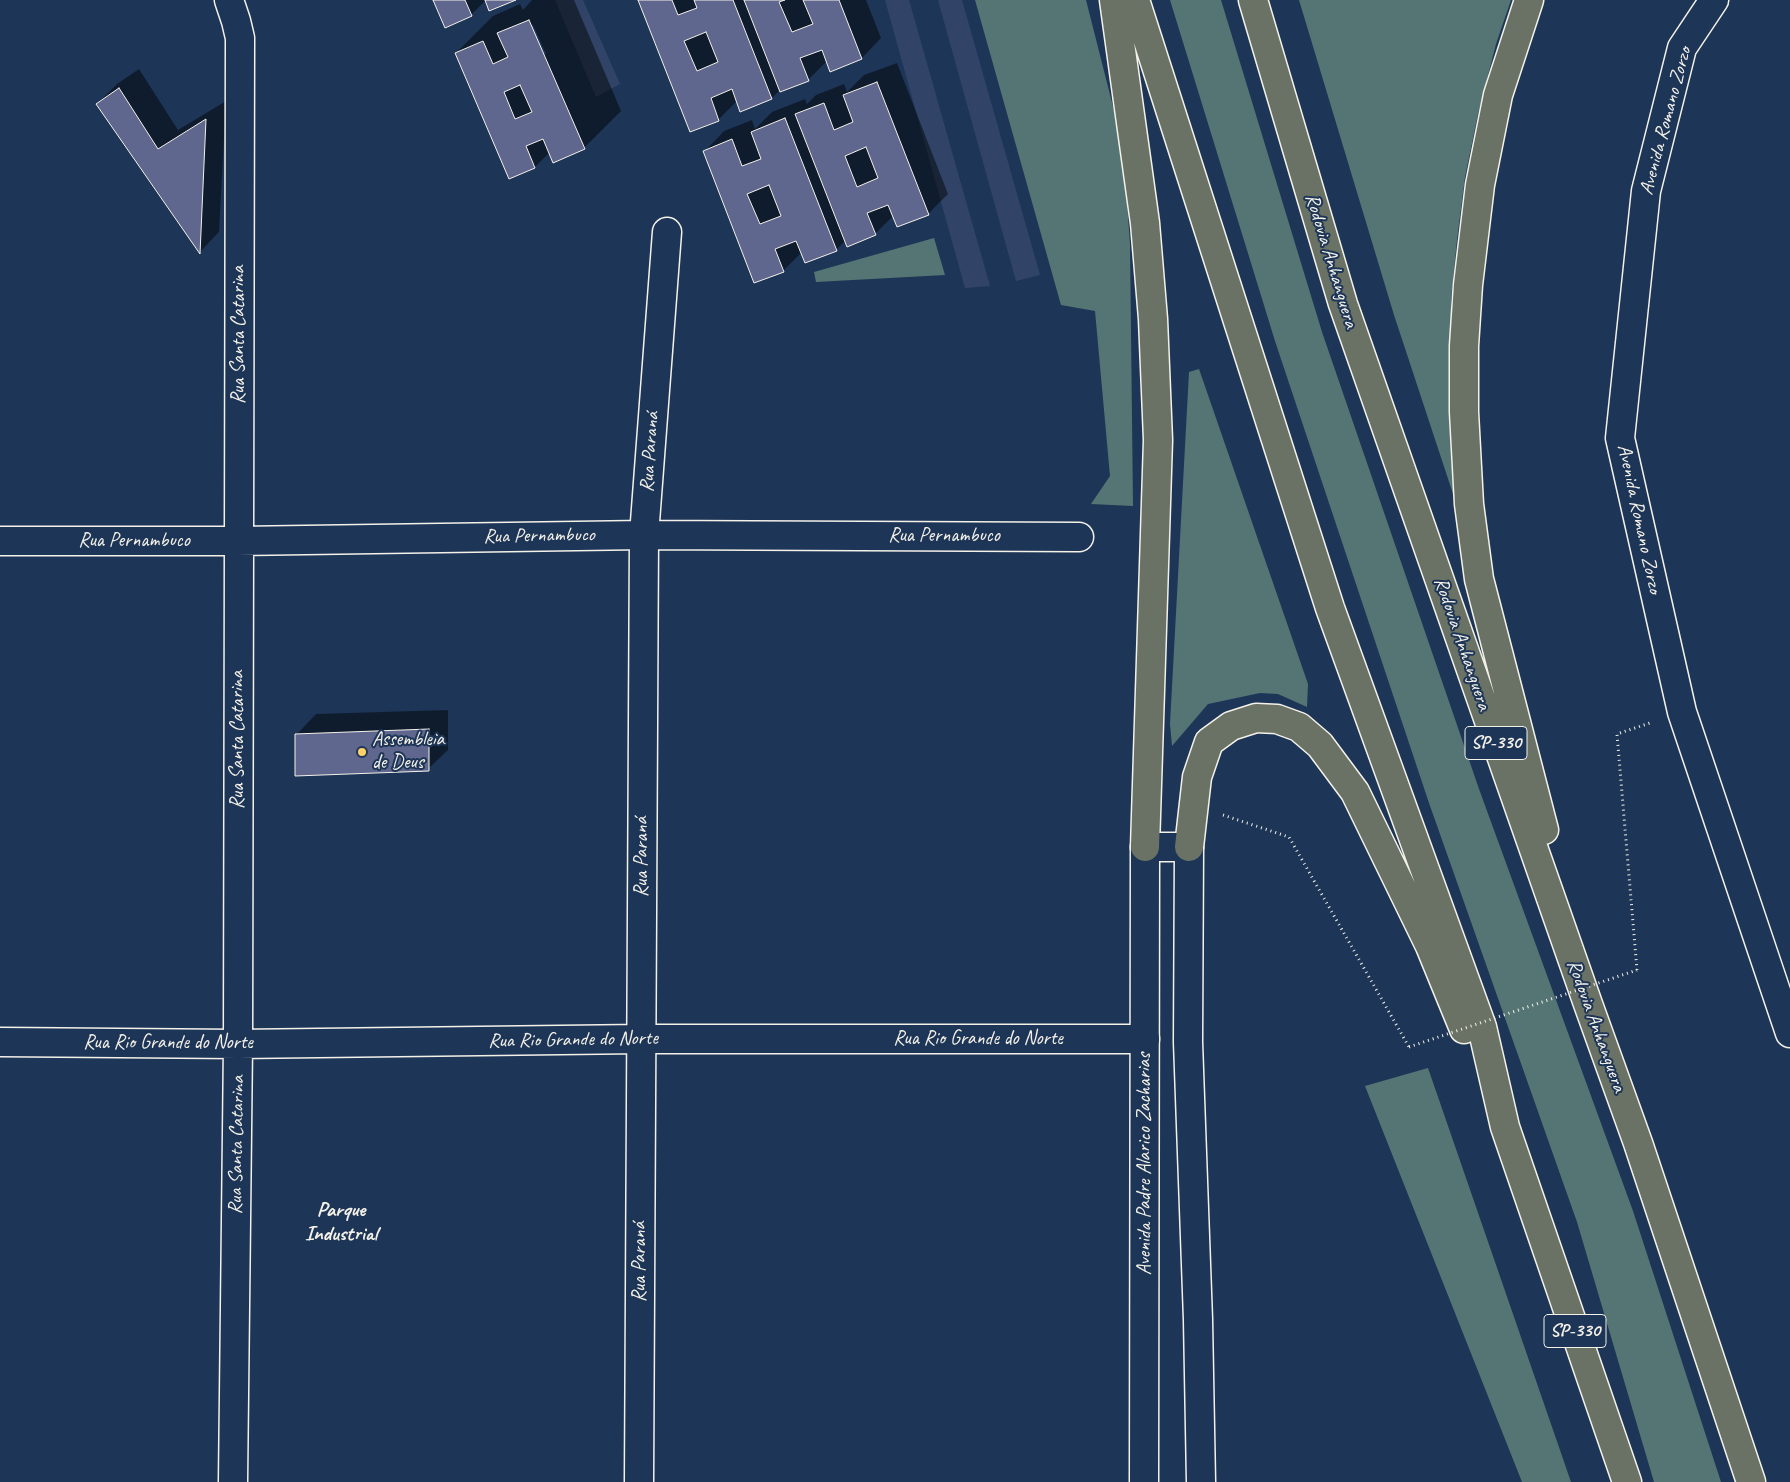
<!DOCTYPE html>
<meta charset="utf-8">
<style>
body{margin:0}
canvas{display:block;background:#1d3557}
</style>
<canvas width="1790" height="1482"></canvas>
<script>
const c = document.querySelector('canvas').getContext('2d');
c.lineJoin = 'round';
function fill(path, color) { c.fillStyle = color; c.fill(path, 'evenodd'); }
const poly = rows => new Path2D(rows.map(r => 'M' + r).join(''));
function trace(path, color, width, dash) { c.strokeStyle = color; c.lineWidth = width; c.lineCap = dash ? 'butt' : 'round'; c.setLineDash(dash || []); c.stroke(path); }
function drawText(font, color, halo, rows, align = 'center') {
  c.font = font + ' Caveat,sans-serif'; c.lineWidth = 4; c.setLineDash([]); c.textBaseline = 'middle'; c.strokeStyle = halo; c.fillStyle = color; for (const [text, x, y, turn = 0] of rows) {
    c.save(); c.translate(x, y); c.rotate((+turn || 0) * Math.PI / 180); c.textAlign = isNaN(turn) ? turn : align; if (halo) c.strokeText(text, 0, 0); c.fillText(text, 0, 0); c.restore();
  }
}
const built = poly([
 [555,0,583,0,620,84,596,97],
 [885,0,909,0,990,286,965,288],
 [938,0,962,0,1040,275,1016,281]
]);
const green = poly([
 [975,0,1086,0,1123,146,1130,244,1133,506,1091,504,1110,476,1095,311,1061,305],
 [1170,0,1221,0,1322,332,1479,789,1633,1211,1721,1482,1654,1482,1577,1222,1429,803,1275,341],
 [1299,0,1511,0,1496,44,1478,114,1465,177,1457,240,1451,300,1458,509,1394,315],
 [934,238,945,275,816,282,814,272],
 [1199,369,1308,684,1307,707,1278,694,1260,693,1208,704,1172,746,1170,724,1189,372],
 [1428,1068,1571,1482,1522,1482,1365,1086]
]);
const shadow = poly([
 [435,0,512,0,486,0,471,15],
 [532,0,574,0,621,111,584,148,550,152,535,167,510,178,456,53,493,16,520,4,523,10],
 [533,25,546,54,543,54,531,26],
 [640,0,866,0,881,38,862,58,827,61,808,80,780,90,772,98,737,101,718,120],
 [897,63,948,194,928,214,894,215,875,234,845,241,836,250,802,252,783,271,705,151,724,131,752,120,755,129,772,112,805,99,807,104,816,95,844,84,847,92,864,75],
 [139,69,178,130,226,101,219,232,200,252,97,104,117,84],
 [448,710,448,750,428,769,297,734,316,714]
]);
const building = poly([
 [433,0,465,0,472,16,445,28,433,0],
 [485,0,516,0,489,11,485,0],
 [638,0,672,0,678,15,697,8,694,0,733,0,772,99,740,112,732,89,711,98,719,121,690,132,638,0],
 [706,32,718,62,697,71,684,41,706,32],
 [744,0,785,0,779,2,792,32,813,24,803,0,839,0,862,59,830,72,822,50,800,58,809,81,780,92,744,0],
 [529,20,585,149,553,163,543,139,526,146,535,168,509,179,455,53,483,41,493,64,508,57,497,33,529,20],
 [520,85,532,112,515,119,504,92,520,85],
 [877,82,929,215,897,227,888,205,867,213,876,235,847,247,795,114,824,103,834,130,853,122,843,95,877,82],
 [866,147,878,178,857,187,845,156,866,147],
 [119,88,158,149,206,119,200,254,96,104,119,88],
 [785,118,837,251,805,263,796,241,775,249,784,272,754,283,703,151,732,139,742,166,761,159,751,132,785,118],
 [769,185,781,216,760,224,747,194,769,185],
 [429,729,429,771,295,776,295,734,429,729]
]);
const path = poly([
 [1223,815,1289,837,1409,1047],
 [1637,970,1617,734,1653,722]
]);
const street = poly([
 [229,0,236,21,240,38,238,1044,233,1482],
 [1714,0,1682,48,1646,191,1620,438,1682,712,1790,1033],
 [0,541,238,541,644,535,1079,537],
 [0,1042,238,1044,641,1039,1145,1039],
 [639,1482,644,535,667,232]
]);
const secondary = poly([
 [1144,1482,1145,847,1189,847,1188,1042,1198,1320,1201,1482]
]);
const highway = poly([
 [1114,0,1145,223,1153,319,1158,440,1145,847],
 [1135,0,1330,608,1482,1027,1505,1127,1627,1482],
 [1253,0,1343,304,1588,1004,1638,1143,1751,1482],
 [1529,0,1498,95,1480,185,1468,285,1464,346,1464,412,1469,504,1479,579,1544,830],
 [1189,847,1197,777,1209,742,1231,726,1256,718,1277,719,1299,727,1320,745,1355,792,1430,946,1464,1029]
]);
const pathBridge = poly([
 [1409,1047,1637,970]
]);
const markers = [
 [362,752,5,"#ffd166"]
];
const shields = [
 [1496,743,62],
 [1575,1331,62]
];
const shieldNames = [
 ["SP-330",1496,743],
 ["SP-330",1575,1331]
];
const streetNames = [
 ["Avenida Romano Zorzo",1666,121,-75],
 ["Rodovia Anhanguera",1331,261,73],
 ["Rua Santa Catarina",239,335,-90],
 ["Rua Paraná",650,452,-86],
 ["Avenida Romano Zorzo",1639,519,78],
 ["Rua Pernambuco",539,536,-1],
 ["Rua Pernambuco",944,536],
 ["Rua Pernambuco",134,541],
 ["Rodovia Anhanguera",1462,644,71],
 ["Rua Santa Catarina",238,740,-90],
 ["Rua Paraná",642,857,-90],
 ["Rodovia Anhanguera",1596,1026,70],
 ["Rua Rio Grande do Norte",978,1039],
 ["Rua Rio Grande do Norte",573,1040,-1],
 ["Rua Rio Grande do Norte",168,1043],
 ["Rua Santa Catarina",237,1145,-89],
 ["Avenida Padre Alarico Zacharias",1145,1164,-90],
 ["Rua Paraná",640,1262,-90]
];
const poiNames = [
 ["Assembleia",372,740],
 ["de Deus",372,763]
];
const neighbourhoodNames = [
 ["Parque",341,1210],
 ["Industrial",341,1234]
];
fill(built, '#314468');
fill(green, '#547574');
fill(shadow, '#0007');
fill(building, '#60678e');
trace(building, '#f4f1e8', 1);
trace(street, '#f4f1e8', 31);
trace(secondary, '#f4f1e8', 31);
trace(highway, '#f4f1e8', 31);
trace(path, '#f4f1e8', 3, [1, 4]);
trace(street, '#1d3557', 28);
trace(secondary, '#1d3557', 28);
trace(highway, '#6a7266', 28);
trace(pathBridge, '#f4f1e8', 3, [1, 4]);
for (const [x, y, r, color] of markers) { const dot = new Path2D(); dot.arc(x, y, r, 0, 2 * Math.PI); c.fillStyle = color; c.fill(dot); trace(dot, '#1d3557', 2); }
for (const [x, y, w] of shields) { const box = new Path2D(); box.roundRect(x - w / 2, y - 16.5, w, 33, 4); c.fillStyle = '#1d3557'; c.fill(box); trace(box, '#f4f1e8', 1); }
drawText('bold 19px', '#f4f1e8', null, shieldNames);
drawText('20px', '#f4f1e8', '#1d3557', streetNames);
drawText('20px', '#f4f1e8', '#1d3557', poiNames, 'left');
drawText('bold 21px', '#f4f1e8', '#1d3557', neighbourhoodNames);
</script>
